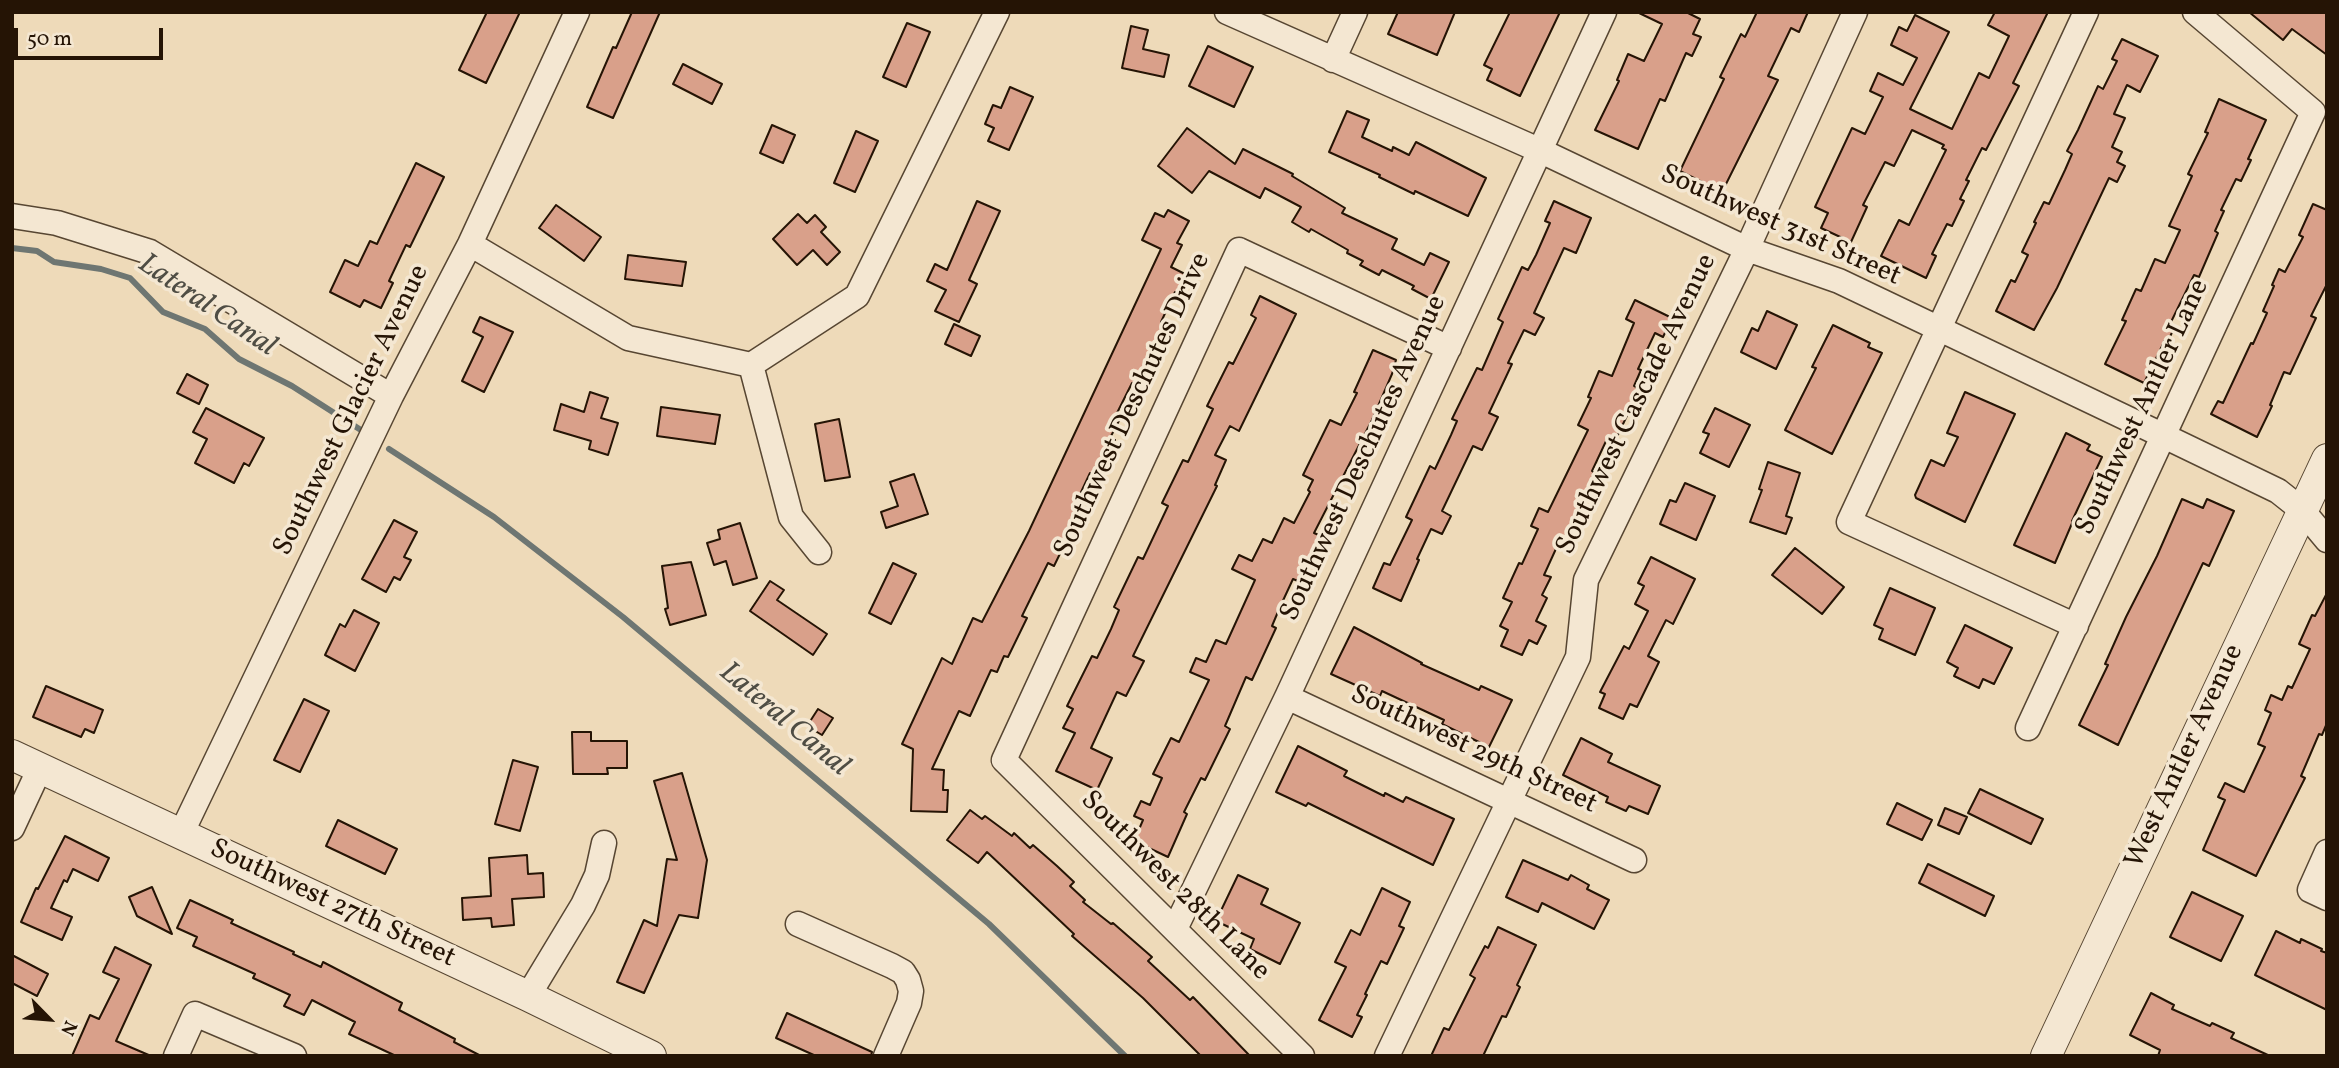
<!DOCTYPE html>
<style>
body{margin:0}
#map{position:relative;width:2339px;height:1068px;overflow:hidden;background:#eedab9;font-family:Vollkorn,serif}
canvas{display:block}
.frame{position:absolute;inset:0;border:14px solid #251405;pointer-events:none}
.north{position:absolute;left:14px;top:984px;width:70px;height:70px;-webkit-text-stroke:5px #f4e7d2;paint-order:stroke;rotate:115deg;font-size:19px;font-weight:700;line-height:28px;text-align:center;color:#251405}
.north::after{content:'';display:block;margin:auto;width:24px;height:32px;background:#251405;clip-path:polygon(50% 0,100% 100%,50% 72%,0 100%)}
.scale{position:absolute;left:14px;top:28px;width:149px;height:32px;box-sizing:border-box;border:4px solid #251405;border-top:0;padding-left:9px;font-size:21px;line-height:24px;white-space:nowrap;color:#251405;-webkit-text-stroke:5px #f4e7d2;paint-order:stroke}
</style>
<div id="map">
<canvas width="2339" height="1068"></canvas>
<div class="frame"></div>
<div class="north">N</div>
<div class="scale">50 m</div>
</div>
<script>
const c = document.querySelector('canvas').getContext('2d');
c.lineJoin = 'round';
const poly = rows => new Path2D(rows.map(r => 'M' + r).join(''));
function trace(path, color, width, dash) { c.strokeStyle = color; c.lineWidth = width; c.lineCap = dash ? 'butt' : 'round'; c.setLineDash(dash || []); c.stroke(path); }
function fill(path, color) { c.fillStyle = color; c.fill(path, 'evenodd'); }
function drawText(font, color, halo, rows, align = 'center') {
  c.font = font + ' Vollkorn,serif'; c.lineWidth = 7; c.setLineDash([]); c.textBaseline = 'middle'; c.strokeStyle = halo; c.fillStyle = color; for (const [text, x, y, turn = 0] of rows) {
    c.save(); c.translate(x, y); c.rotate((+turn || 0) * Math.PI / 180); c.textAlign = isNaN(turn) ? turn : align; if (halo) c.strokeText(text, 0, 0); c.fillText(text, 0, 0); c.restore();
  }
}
const stream = poly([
 [12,248,37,251,54,262,101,269,130,278,163,312,205,329,239,359,292,386,364,432],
 [389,449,494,517,623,617,989,924,1125,1056]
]);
const building = poly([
 [487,12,520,12,486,83,459,70,487,12],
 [632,12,660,12,613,118,587,107,613,47,616,48,632,12],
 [1398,12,1455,12,1437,55,1388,34,1398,12],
 [1510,12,1560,12,1520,96,1487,80,1492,69,1484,65,1510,12],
 [1637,12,1686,12,1700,19,1693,34,1701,37,1692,56,1686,53,1665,101,1660,99,1638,149,1595,130,1619,81,1617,80,1628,54,1644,61,1662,24,1637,12],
 [1757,12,1808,12,1799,32,1791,28,1768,76,1778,80,1722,192,1680,171,1724,79,1720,77,1741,34,1745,37,1757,12],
 [1995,12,2048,12,2013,83,2019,86,1986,150,1982,148,1966,180,1969,181,1960,199,1964,201,1952,226,1947,224,1932,254,1936,256,1926,278,1881,256,1899,220,1909,225,1946,150,1942,148,1944,145,1912,130,1894,166,1885,162,1863,205,1867,207,1851,242,1821,228,1828,213,1815,207,1852,128,1865,134,1883,97,1870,91,1878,73,1903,85,1917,58,1891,45,1899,27,1907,31,1915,15,1949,32,1910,109,1952,129,1979,73,1989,78,2009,36,1988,25,1995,12],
 [2249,12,2327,12,2327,55,2292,29,2283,40,2249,12],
 [907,23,930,32,906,87,883,77,907,23],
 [1131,26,1148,30,1143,49,1169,55,1164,77,1122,68,1131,26],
 [2122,39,2158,56,2140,92,2127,85,2114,114,2125,118,2112,147,2122,152,2117,162,2125,166,2117,182,2109,178,2057,288,2034,330,1996,311,2011,280,2015,282,2028,255,2022,252,2036,223,2034,222,2044,202,2049,204,2065,170,2072,154,2067,151,2078,130,2098,86,2103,89,2117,61,2112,59,2122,39],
 [1208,46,1253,67,1234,107,1189,86,1208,46],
 [683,64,722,84,712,104,673,84,683,64],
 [1010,87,1033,97,1009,150,988,141,994,128,985,124,993,105,1001,108,1010,87],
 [2219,99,2266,120,2248,159,2251,160,2241,181,2236,179,2221,210,2224,211,2215,231,2218,233,2199,277,2194,275,2170,324,2175,326,2168,341,2165,340,2144,383,2105,364,2126,321,2122,320,2136,289,2141,291,2155,259,2165,263,2180,230,2169,226,2192,176,2188,174,2208,133,2205,132,2219,99],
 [1347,111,1369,120,1362,137,1392,151,1393,147,1409,155,1416,142,1486,178,1468,216,1415,191,1414,194,1379,177,1380,175,1329,152,1347,111],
 [772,125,795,135,783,163,760,153,772,125],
 [1187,128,1235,164,1243,149,1293,174,1292,176,1345,208,1342,213,1397,239,1392,249,1424,265,1430,253,1449,262,1431,299,1412,289,1414,286,1382,270,1379,275,1360,265,1363,261,1347,253,1348,250,1311,229,1309,232,1292,222,1301,207,1265,188,1260,198,1209,171,1192,193,1158,166,1187,128],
 [856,131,878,141,855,192,834,183,856,131],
 [416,163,444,177,410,247,406,245,389,281,393,283,381,308,364,300,360,307,330,292,345,260,358,266,370,241,377,244,416,163],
 [977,201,1000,211,969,280,977,284,959,322,935,311,946,290,927,281,935,264,947,270,977,201],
 [1554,201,1591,218,1576,253,1564,248,1534,313,1544,318,1535,335,1524,330,1508,363,1512,364,1489,413,1498,417,1482,450,1473,446,1442,511,1451,516,1442,534,1431,529,1417,559,1419,560,1401,601,1373,588,1384,563,1390,565,1412,520,1406,517,1430,466,1435,469,1451,435,1457,421,1452,419,1477,368,1482,370,1503,322,1498,319,1522,267,1528,270,1536,255,1550,223,1545,221,1554,201],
 [2313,204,2327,210,2327,284,2311,316,2316,318,2290,374,2284,372,2270,405,2272,406,2257,437,2211,414,2218,401,2223,403,2251,343,2253,344,2267,313,2263,311,2274,286,2272,285,2279,269,2285,272,2303,237,2299,235,2313,204],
 [556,205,601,237,584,261,539,228,556,205],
 [1168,210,1189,221,1177,243,1182,245,1171,267,1191,277,1182,295,1175,292,1161,322,1165,323,1146,366,1148,367,1138,386,1132,383,1117,413,1122,415,1110,438,1115,440,1097,476,1090,473,1075,505,1078,506,1068,527,1072,529,1054,566,1048,563,1022,616,1027,618,1008,657,1004,656,997,672,991,670,970,716,959,711,932,769,944,770,943,790,948,790,947,812,911,811,913,749,902,744,942,658,952,664,973,618,982,622,1029,531,1161,249,1142,240,1155,213,1164,217,1168,210],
 [798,214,807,223,815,215,826,227,821,232,840,252,827,265,813,250,797,265,773,239,798,214],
 [628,255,686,262,682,286,625,279,628,255],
 [1260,296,1296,314,1239,431,1230,426,1215,455,1226,460,1215,485,1217,486,1133,656,1144,661,1126,696,1117,692,1091,748,1112,758,1097,790,1056,771,1075,733,1063,728,1073,709,1067,706,1092,656,1097,658,1111,629,1119,610,1114,607,1138,557,1143,559,1168,506,1162,503,1183,460,1188,462,1213,409,1207,406,1229,362,1233,364,1256,318,1251,315,1260,296],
 [1635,300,1672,318,1663,337,1655,333,1638,369,1641,370,1634,386,1639,389,1633,403,1614,443,1607,439,1592,471,1596,474,1572,523,1575,524,1566,544,1560,540,1544,575,1551,577,1542,595,1547,598,1536,621,1546,626,1537,644,1529,640,1522,655,1501,646,1508,630,1500,626,1512,602,1503,598,1519,563,1522,564,1538,529,1531,526,1539,508,1548,512,1588,430,1578,425,1591,398,1588,397,1599,371,1612,376,1634,323,1626,319,1635,300],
 [1767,311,1797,325,1776,369,1741,352,1752,328,1758,331,1767,311],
 [480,317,513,332,484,392,462,381,483,337,473,332,480,317],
 [954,324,980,336,971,356,945,344,954,324],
 [1833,325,1870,343,1868,347,1882,353,1832,454,1785,430,1816,368,1812,367,1833,325],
 [1373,350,1396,360,1392,374,1372,420,1314,533,1321,536,1298,581,1293,579,1280,607,1272,626,1276,628,1252,680,1246,677,1225,726,1230,729,1205,780,1201,778,1184,812,1187,814,1168,857,1134,841,1143,820,1134,816,1141,801,1150,805,1162,778,1153,774,1171,738,1179,742,1209,680,1190,672,1196,658,1206,662,1216,640,1226,644,1255,580,1232,569,1239,555,1252,561,1263,539,1272,543,1284,518,1294,523,1310,492,1308,490,1313,480,1303,475,1330,420,1341,425,1357,393,1354,392,1373,350],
 [187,374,208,385,199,404,177,393,187,374],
 [590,392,608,398,601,418,618,423,608,455,589,449,591,441,554,430,561,404,584,412,590,392],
 [1965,392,2015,414,1965,522,1916,498,1915,495,1931,460,1944,466,1958,437,1947,433,1965,392],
 [661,407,720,415,715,444,657,436,661,407],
 [206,408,264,438,249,466,244,463,234,483,195,463,207,439,193,432,206,408],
 [1715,408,1750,425,1729,467,1700,453,1709,434,1703,432,1715,408],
 [839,419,850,477,825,481,815,424,839,419],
 [2066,433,2090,445,2087,450,2102,457,2072,521,2073,521,2055,563,2014,545,2066,433],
 [1768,462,1800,473,1786,516,1792,518,1786,534,1750,522,1762,490,1759,489,1768,462],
 [914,474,928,514,886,528,881,512,898,506,890,482,914,474],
 [1685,483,1715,496,1696,540,1660,524,1670,500,1676,502,1685,483],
 [2182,499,2203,508,2207,499,2234,511,2209,566,2203,563,2118,745,2079,725,2108,665,2105,664,2126,617,2157,556,2182,499],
 [394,520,417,532,404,557,411,560,400,580,394,577,386,592,362,579,394,520],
 [740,523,757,578,733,585,726,561,714,565,707,543,720,539,718,530,740,523],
 [1795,548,1844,587,1822,614,1772,575,1795,548],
 [1651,557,1695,579,1673,624,1666,620,1648,656,1659,662,1637,707,1630,704,1623,719,1599,708,1605,694,1600,692,1624,646,1629,649,1648,611,1635,604,1644,586,1638,583,1651,557],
 [691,562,706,615,670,625,665,609,668,608,662,566,691,562],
 [893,563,916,574,891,624,869,613,893,563],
 [770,581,784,590,777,600,827,634,813,655,750,611,770,581],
 [1890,588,1935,608,1915,655,1879,639,1883,629,1874,625,1890,588],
 [2327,593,2327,723,2322,735,2319,734,2301,776,2305,778,2256,876,2203,850,2225,800,2218,797,2225,783,2244,792,2265,747,2258,744,2271,713,2265,710,2271,695,2282,700,2288,686,2292,688,2310,649,2299,644,2312,615,2315,616,2327,593],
 [354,610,379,623,355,671,325,655,340,624,345,627,354,610],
 [1965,625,2012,648,1994,684,1983,679,1979,688,1954,676,1958,668,1947,662,1965,625],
 [1354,627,1422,663,1421,664,1479,690,1481,686,1512,700,1489,747,1442,724,1444,720,1382,691,1380,696,1331,674,1354,627],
 [46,686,103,710,94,733,85,729,81,737,33,717,46,686],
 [304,699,329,711,300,772,274,760,304,699],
 [818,709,833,718,822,735,807,726,818,709],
 [572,732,591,732,591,741,627,741,627,768,607,768,608,774,573,774,572,732],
 [1581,738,1612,754,1608,762,1660,786,1648,814,1629,806,1626,811,1606,802,1608,797,1563,775,1581,738],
 [1298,746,1347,771,1344,776,1384,796,1385,793,1403,802,1406,797,1454,819,1433,865,1308,803,1306,806,1276,792,1298,746],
 [513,760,538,767,520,831,495,824,513,760],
 [682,773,707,860,698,918,679,915,644,993,617,982,644,920,657,926,667,859,677,860,654,781,682,773],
 [1980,789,2043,819,2031,844,1968,813,1980,789],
 [1897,803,1932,820,1922,840,1887,824,1897,803],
 [1945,808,1967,817,1959,834,1938,825,1945,808],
 [970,810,982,819,985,816,1012,836,1014,833,1030,848,1033,845,1057,866,1074,882,1070,886,1085,900,1083,902,1111,924,1113,923,1152,957,1148,961,1190,1000,1193,997,1250,1056,1201,1056,1143,998,1072,936,1074,934,987,852,978,863,947,840,970,810],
 [338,820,397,849,385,874,326,846,338,820],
 [65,836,109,858,98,881,73,869,67,882,64,880,51,908,72,917,62,940,21,922,36,888,38,889,65,836],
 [527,855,528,874,543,873,544,897,512,899,514,925,492,927,491,918,463,920,462,898,491,896,489,858,527,855],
 [1523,860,1568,880,1571,875,1589,885,1587,889,1609,900,1594,929,1542,903,1538,912,1506,897,1523,860],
 [1928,864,1994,896,1985,916,1919,883,1928,864],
 [1238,875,1268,889,1261,904,1300,923,1280,964,1250,949,1254,939,1216,921,1238,875],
 [152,887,172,934,137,916,129,897,152,887],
 [1382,888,1410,902,1399,926,1404,928,1387,964,1381,961,1365,994,1367,995,1357,1015,1362,1017,1352,1037,1319,1020,1346,967,1335,962,1351,930,1360,935,1382,888],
 [2192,892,2243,916,2221,961,2170,937,2192,892],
 [190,900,233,920,231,923,294,952,293,954,321,967,323,962,402,1003,399,1010,455,1039,454,1042,481,1056,396,1056,349,1034,355,1022,312,1000,304,1015,284,1006,290,995,253,978,255,974,193,946,197,937,177,928,190,900],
 [1498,927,1536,945,1517,985,1520,987,1506,1017,1502,1016,1483,1056,1431,1056,1444,1028,1449,1030,1475,978,1470,975,1485,946,1488,948,1498,927],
 [2276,931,2300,943,2301,939,2322,949,2321,951,2327,953,2327,1010,2255,975,2276,931],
 [115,947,151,965,116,1041,151,1056,72,1056,90,1015,99,1019,119,979,103,972,115,947],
 [12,955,48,974,37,996,12,983,12,955],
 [2151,993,2174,1005,2172,1009,2210,1026,2212,1023,2234,1033,2231,1038,2270,1056,2158,1056,2160,1050,2130,1035,2151,993],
 [787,1013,872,1052,871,1056,816,1056,776,1038,787,1013]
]);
const minor = poly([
 [1227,12,1541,151,1747,249,1839,281,2164,436,2278,491,2302,510,2327,540],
 [1333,60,1355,12],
 [12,216,57,223,150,252,391,396],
 [470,244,628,338,751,365],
 [751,365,857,296,997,12],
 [751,365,791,517,819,552],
 [2076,626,1849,522,2086,12],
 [1287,697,1634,860],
 [2028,728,2313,112,2195,12],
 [12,828,40,768],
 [181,834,391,396,470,244,577,12],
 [2327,852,2310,890,2327,898],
 [798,924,892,966,903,972,908,980,911,991,909,1003,886,1056],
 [1175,929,1287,697,1604,12],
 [528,996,583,905,597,875,604,843],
 [176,1056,195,1014,294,1056],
 [1302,1056,1004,760,1239,250,1449,348],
 [1387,1056,1578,657,1586,580,1747,249,1855,12]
]);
const tertiary = poly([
 [12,755,528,996,651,1056],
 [2046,1056,2327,459]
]);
const streetNames = [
 ["Southwest 31st Street",1780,227,24],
 ["Southwest Cascade Avenue",1638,405,-64],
 ["Southwest Deschutes Drive",1134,406,-65],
 ["Southwest Antler Lane",2144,408,-65],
 ["Southwest Glacier Avenue",353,411,-64],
 ["Southwest Deschutes Avenue",1365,459,-65],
 ["Southwest 29th Street",1473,751,25],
 ["West Antler Avenue",2186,757,-65],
 ["Southwest 28th Lane",1174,887,45],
 ["Southwest 27th Street",332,905,25]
];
const waterNames = [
 ["Lateral Canal",206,307,34],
 ["Lateral Canal",783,721,40]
];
trace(stream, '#6e7672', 6);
fill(building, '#d9a08a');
trace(building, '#251405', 2);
trace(minor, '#574632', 27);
trace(tertiary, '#574632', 32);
trace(minor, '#f4e7d2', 24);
trace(tertiary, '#f4e7d2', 30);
drawText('28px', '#251405', '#f4e7d2', streetNames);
drawText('italic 30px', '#4f4d44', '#f4e7d2', waterNames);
</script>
